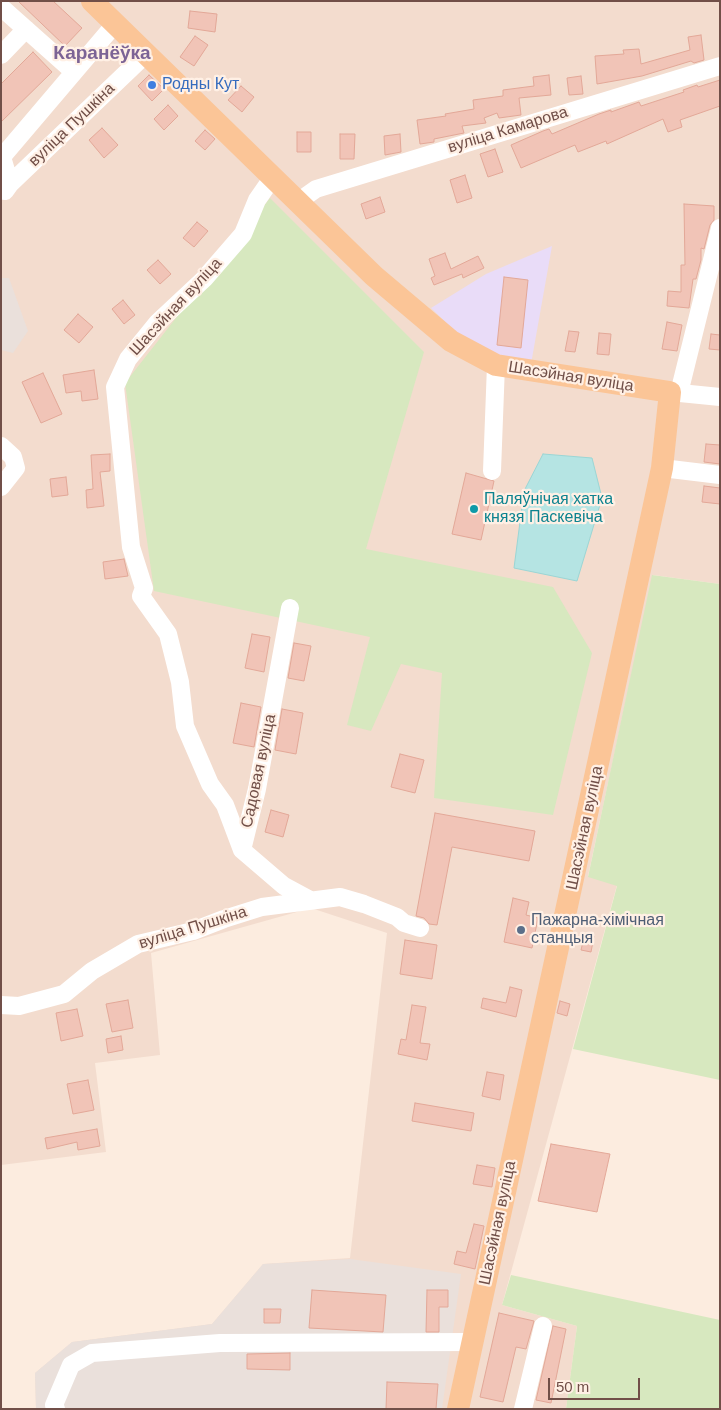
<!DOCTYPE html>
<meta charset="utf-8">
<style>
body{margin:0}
#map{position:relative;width:721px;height:1410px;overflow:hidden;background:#fcecdf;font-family:Helvetica,sans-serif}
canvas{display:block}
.frame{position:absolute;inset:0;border:2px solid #714f48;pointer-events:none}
.scale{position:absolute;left:548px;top:1378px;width:92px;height:22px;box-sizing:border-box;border:2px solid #714f48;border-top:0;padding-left:6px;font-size:15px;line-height:18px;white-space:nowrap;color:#714f48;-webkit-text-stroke:4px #fff0e5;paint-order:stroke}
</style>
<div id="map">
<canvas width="721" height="1410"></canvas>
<div class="frame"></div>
<div class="scale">50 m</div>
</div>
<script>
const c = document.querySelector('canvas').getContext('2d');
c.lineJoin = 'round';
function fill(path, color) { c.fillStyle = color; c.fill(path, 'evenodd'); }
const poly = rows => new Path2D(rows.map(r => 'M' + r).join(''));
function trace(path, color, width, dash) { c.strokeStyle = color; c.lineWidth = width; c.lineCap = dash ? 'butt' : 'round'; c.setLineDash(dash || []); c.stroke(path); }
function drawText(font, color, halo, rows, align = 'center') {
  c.font = font + ' Helvetica,sans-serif'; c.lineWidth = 4.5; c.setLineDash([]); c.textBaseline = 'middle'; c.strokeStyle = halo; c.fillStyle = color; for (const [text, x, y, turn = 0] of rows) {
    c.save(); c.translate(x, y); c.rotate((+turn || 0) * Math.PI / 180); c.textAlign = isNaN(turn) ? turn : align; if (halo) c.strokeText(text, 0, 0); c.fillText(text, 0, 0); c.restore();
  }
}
const residential = poly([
 [1,1,720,1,720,584,653,575,588,876,617,885,502,1305,577,1326,566,1409,36,1409,35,1373,72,1342,212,1324,263,1264,350,1258,387,933,311,908,151,953,160,1055,95,1063,106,1152,1,1165]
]);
const industrial = poly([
 [1,278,9,278,28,331,13,353,1,350],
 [350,1259,461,1274,442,1409,36,1409,35,1373,72,1342,212,1324,263,1264]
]);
const education = poly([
 [552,246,531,364,496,356,468,344,431,308,486,274]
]);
const green = poly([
 [270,198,424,352,366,549,553,587,592,653,553,815,434,798,442,673,401,664,371,731,347,725,370,637,154,591,125,383],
 [652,575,720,584,720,1080,573,1049,617,886,588,877],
 [511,1275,720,1320,720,1409,566,1409,577,1326,502,1305]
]);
const water = poly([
 [543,454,592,458,602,498,577,581,514,568,524,491,543,454]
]);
const building = poly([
 [18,1,53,1,82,28,65,46,18,1],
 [190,11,217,14,215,32,188,28,190,11],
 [701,35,704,60,694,63,691,61,642,76,597,84,595,56,624,54,623,50,639,49,641,64,690,50,688,37,701,35],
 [195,36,208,45,194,66,180,57,195,36],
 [33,52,52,72,1,122,1,84,33,52],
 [149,75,164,89,152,101,138,86,149,75],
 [549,75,551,95,519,98,521,115,499,118,497,113,484,118,486,123,462,126,464,133,434,139,434,142,420,144,417,120,446,116,445,114,474,109,473,100,503,96,503,90,534,86,533,77,549,75],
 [581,76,583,94,569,95,567,78,581,76],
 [720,80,720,106,680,120,682,127,668,132,663,119,607,144,606,141,578,152,575,145,521,168,511,145,543,131,549,129,552,134,599,114,611,110,611,112,639,102,641,106,684,92,683,90,697,85,698,87,720,80],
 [241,86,254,97,242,112,228,100,241,86],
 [168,105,178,116,164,130,154,119,168,105],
 [102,128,118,145,104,158,89,140,102,128],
 [205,130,215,139,205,150,195,141,205,130],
 [297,132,311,132,311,152,297,152,297,132],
 [340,134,355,134,354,159,340,159,340,134],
 [400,134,401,152,385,155,384,136,400,134],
 [495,149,503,172,488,177,480,154,495,149],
 [465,175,472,198,457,203,450,180,465,175],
 [380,197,385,212,366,219,361,204,380,197],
 [684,204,714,206,714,220,710,225,704,249,701,248,701,260,696,279,693,279,689,308,667,306,668,291,681,292,681,265,685,265,684,204],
 [197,222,208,231,194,247,183,238,197,222],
 [445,253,451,269,478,256,484,268,463,278,462,274,434,285,431,278,435,276,429,259,445,253],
 [158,260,171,274,160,284,147,270,158,260],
 [504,277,528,280,521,348,497,345,504,277],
 [123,300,135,315,124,324,112,309,123,300],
 [78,314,93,327,79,343,64,330,78,314],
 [667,322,682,325,677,351,662,349,667,322],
 [569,331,579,332,575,352,565,351,569,331],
 [599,333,611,334,609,355,597,354,599,333],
 [711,334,720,335,720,350,709,349,711,334],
 [94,370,98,399,82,401,81,391,66,393,63,375,94,370],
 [43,373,62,414,41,423,22,382,43,373],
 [706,444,720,445,720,464,704,462,706,444],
 [110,454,110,471,100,472,104,506,87,508,86,490,93,489,91,455,110,454],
 [466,473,494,481,481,540,452,534,466,473],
 [66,477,68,495,52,497,50,479,66,477],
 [704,486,720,488,720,504,702,502,704,486],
 [124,559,128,576,105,579,103,562,124,559],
 [252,634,270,637,264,672,245,668,252,634],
 [294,643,311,646,304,681,288,678,294,643],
 [241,703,261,707,254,747,233,743,241,703],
 [282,709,303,713,296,754,275,750,282,709],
 [400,754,424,760,415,793,391,787,400,754],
 [271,810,289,815,283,837,265,832,271,810],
 [435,813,535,831,529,861,452,847,437,925,429,924,424,918,416,916,435,813],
 [513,898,529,902,526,915,538,918,532,948,504,942,513,898],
 [585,934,594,936,591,952,581,950,585,934],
 [405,940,437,945,432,979,400,974,405,940],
 [510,987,522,990,516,1017,481,1008,483,998,506,1003,510,987],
 [128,1000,133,1028,112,1032,106,1004,128,1000],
 [560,1001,570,1004,567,1016,557,1013,560,1001],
 [412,1005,426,1007,420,1043,430,1044,427,1060,398,1054,401,1039,406,1040,412,1005],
 [77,1009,83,1036,61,1041,56,1013,77,1009],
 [121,1036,123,1050,108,1053,106,1039,121,1036],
 [487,1072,504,1075,500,1100,482,1096,487,1072],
 [88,1080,94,1110,73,1114,67,1084,88,1080],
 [415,1103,474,1113,471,1131,412,1121,415,1103],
 [97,1129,100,1146,78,1150,77,1142,47,1149,45,1138,97,1129],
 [551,1144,610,1154,597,1212,538,1201,551,1144],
 [477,1165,495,1168,492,1187,473,1184,477,1165],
 [474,1224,484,1226,475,1269,454,1264,457,1251,466,1253,474,1224],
 [312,1290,386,1295,383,1332,309,1328,312,1290],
 [427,1290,448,1290,448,1307,439,1307,439,1332,426,1332,427,1290],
 [264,1309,281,1309,280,1323,264,1323,264,1309],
 [499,1313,534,1321,526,1349,516,1347,503,1402,480,1397,499,1313],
 [553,1326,566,1329,551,1403,536,1400,553,1326],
 [290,1353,290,1370,247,1369,247,1354,290,1353],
 [387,1382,438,1384,436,1409,386,1409,387,1382]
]);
const minor = poly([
 [1,7,74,72],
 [1,55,26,29],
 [1,187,10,184,2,157,115,24],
 [5,191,10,184,146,54],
 [299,201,316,189,720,66],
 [670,392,720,397],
 [679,393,720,228],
 [1,446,13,457,16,468,1,487],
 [662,468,720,475],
 [492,471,496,365],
 [290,608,257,789,242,850,284,886,310,900],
 [242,850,225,805,210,784,185,726,180,682,168,634,141,596,144,588,131,547,115,387,128,359,158,322,204,279,243,234,257,200,273,177],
 [1,1005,19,1006,64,994,92,971,138,944,193,931,224,919,262,907,340,897,364,904,397,917,404,923,420,928],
 [56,1409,54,1405,71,1365,92,1353,220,1343,473,1342],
 [523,1409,543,1326]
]);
const major = poly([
 [92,1,374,276,451,341,496,365,670,392,662,468,458,1409]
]);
const markers = [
 [152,85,5,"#3f7fe0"],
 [474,509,5,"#0f9aa8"],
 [521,930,5,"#5c6f8a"]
];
const shopNames = [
 ["Родны Кут",162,85]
];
const streetNames = [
 ["вуліца Пушкіна",72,125,-44],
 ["вуліца Камарова",508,130,-17],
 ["Шасэйная вуліца",176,307,-47],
 ["Шасэйная вуліца",571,377,9],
 ["Садовая вуліца",259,771,-78],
 ["Шасэйная вуліца",585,828,-78],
 ["вуліца Пушкіна",193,928,-17],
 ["Шасэйная вуліца",498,1223,-78]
];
const cultureNames = [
 ["Паляўнічая хатка",484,500],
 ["князя Паскевіча",484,518]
];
const serviceNames = [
 ["Пажарна-хімічная",531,921],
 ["станцыя",531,939]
];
const quarterNames = [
 ["Каранёўка",102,54]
];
fill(residential, '#f3dcce');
fill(industrial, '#eae0db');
fill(education, '#e9dcf8');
fill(green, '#d7e8bf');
fill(water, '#b5e4e3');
trace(water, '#9bd6d5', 1);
fill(building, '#f1c4b7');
trace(building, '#e3a898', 1);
trace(minor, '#fff', 18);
trace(major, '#fbc597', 22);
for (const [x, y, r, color] of markers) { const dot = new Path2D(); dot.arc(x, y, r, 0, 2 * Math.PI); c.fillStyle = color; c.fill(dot); trace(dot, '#fff0e5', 2); }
drawText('16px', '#366cbe', '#fff0e5', shopNames, 'left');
drawText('16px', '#714f48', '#fff0e5', streetNames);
drawText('16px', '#0d838f', '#fff0e5', cultureNames, 'left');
drawText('16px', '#4e5e75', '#fff0e5', serviceNames, 'left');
drawText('bold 19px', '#7c6395', '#fff0e5', quarterNames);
</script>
